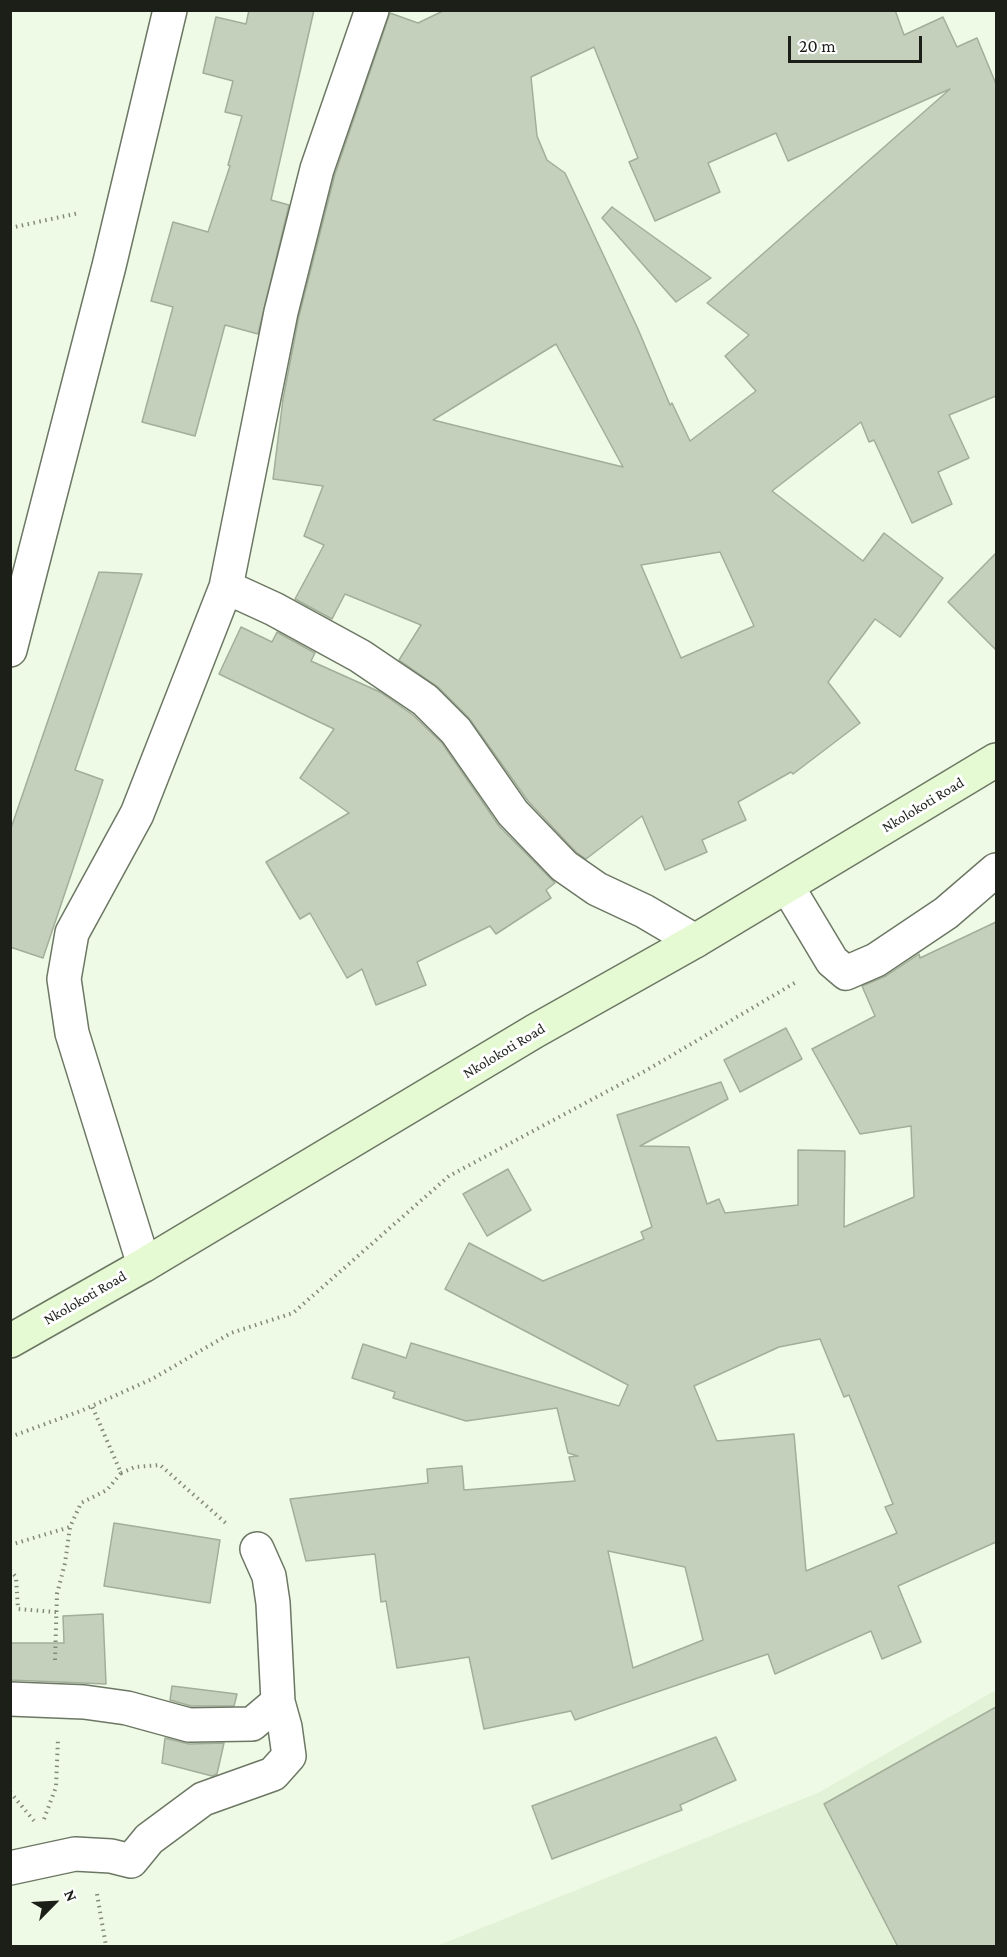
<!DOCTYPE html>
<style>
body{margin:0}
#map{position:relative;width:1007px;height:1957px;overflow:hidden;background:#eefae5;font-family:"Crimson Pro",serif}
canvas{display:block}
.frame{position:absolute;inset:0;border:12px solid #1b1f18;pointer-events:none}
.north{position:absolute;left:24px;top:1873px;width:60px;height:60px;-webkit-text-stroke:4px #fff;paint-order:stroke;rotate:66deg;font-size:16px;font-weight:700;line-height:24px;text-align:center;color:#1b1f18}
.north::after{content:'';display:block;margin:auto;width:21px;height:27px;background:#1b1f18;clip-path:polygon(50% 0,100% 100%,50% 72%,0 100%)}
.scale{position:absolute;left:788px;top:36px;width:134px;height:27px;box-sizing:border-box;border:3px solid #1b1f18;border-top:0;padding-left:8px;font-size:18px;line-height:21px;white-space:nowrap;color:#1b1f18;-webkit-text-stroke:4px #fff;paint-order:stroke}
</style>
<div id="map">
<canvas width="1007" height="1957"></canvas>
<div class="frame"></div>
<div class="north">N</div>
<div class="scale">20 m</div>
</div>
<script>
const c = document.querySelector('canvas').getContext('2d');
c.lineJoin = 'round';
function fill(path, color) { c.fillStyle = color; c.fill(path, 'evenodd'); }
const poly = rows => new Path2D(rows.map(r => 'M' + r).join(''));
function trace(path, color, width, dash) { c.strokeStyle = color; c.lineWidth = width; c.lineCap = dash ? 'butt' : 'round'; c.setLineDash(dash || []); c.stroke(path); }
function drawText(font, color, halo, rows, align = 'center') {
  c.font = font + ' "Crimson Pro",serif'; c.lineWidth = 6; c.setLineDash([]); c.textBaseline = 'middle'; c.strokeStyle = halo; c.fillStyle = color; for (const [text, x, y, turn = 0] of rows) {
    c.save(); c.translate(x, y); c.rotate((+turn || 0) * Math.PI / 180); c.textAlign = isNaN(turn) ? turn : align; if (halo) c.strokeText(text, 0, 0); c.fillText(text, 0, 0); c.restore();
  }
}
const built = poly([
 [996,1690,996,1946,437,1946,820,1792]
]);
const building = poly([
 [249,10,314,10,271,200,289,205,258,334,225,325,195,436,142,422,173,307,151,301,173,222,208,232,230,166,228,165,242,116,225,112,233,81,203,73,216,17,246,24,249,10],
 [445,10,895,10,904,35,943,17,957,47,977,38,996,84,996,396,949,415,969,458,938,472,952,504,912,523,874,440,869,442,861,422,772,491,863,561,884,533,943,578,900,637,875,619,828,682,860,723,793,774,791,772,738,802,746,820,702,840,707,852,665,870,642,816,586,859,576,852,528,801,469,718,438,687,399,660,421,625,345,594,332,619,295,599,324,545,304,536,323,486,273,479,283,399,299,316,335,174,390,13,418,23,445,10],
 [594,47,638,158,629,162,655,221,720,192,708,163,776,133,788,161,950,89,707,303,749,335,725,356,756,391,690,441,672,403,670,405,638,329,565,173,547,160,537,136,531,77,594,47],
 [556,344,623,467,433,420,556,344],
 [720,552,754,626,681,658,641,565,720,552],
 [612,207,711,278,676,302,602,218,612,207],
 [996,553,996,650,948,602,996,553],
 [99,572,142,574,75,770,103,780,43,958,10,947,10,831,99,572],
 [241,627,272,642,277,632,315,653,311,661,380,692,413,715,442,743,499,826,555,883,546,890,551,898,496,934,490,926,417,962,426,985,376,1005,362,969,347,978,310,913,300,919,266,862,349,813,300,778,334,729,219,674,241,627],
 [996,922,996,1542,898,1586,921,1642,882,1659,871,1631,775,1674,768,1654,575,1720,571,1711,484,1729,469,1657,397,1668,386,1601,381,1602,375,1554,306,1561,290,1499,428,1483,427,1469,462,1466,464,1490,575,1481,569,1457,578,1456,568,1453,557,1408,466,1421,393,1398,395,1392,352,1378,363,1344,406,1358,411,1343,619,1406,628,1385,445,1289,469,1243,543,1281,644,1239,641,1232,652,1227,617,1115,721,1082,728,1099,640,1146,689,1147,707,1204,719,1199,725,1213,798,1205,798,1150,845,1151,844,1227,914,1197,911,1126,860,1134,812,1049,875,1016,862,986,886,976,919,954,920,958,996,922],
 [820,1339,844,1397,849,1395,893,1504,885,1507,897,1533,806,1571,794,1434,717,1441,694,1386,779,1347,820,1339],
 [608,1551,685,1567,703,1640,633,1668,608,1551],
 [786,1028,802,1059,740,1092,724,1060,786,1028],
 [508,1169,531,1210,487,1236,463,1194,508,1169],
 [114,1523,220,1540,210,1603,104,1586,114,1523],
 [103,1614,106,1684,10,1680,10,1643,64,1643,63,1616,103,1614],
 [172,1686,237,1694,234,1706,191,1706,170,1700,172,1686],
 [996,1707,996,1947,898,1947,824,1804,996,1707],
 [716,1737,736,1780,680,1805,682,1810,552,1859,532,1806,716,1737],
 [165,1738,189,1744,224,1743,217,1774,212,1776,162,1763,165,1738]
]);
const path = poly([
 [10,228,79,213],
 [10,1437,83,1410,152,1379,231,1333,293,1313,449,1176,647,1070,798,981],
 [121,1473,135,1467,160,1465,228,1525],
 [10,1545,70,1527],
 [10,1570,16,1577,18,1609,56,1612],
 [55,1660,57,1594,65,1563,70,1527,81,1503,107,1490,121,1473,92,1406],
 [10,1792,35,1822],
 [44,1819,56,1787,58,1739],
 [97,1894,106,1946]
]);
const minor = poly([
 [226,587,274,609,360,656,425,700,456,731,513,813,564,866,597,889,644,911,695,941],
 [10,650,109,266,170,10],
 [787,886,832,961,846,973,876,960,946,913,996,870],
 [144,1265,72,1033,64,979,72,933,137,814,226,587,281,312,317,169,372,10],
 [10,1699,84,1702,127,1708,189,1725,252,1724,278,1702,273,1603,269,1576,257,1549],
 [10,1868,75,1854,111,1856,131,1861,149,1839,203,1799,273,1774,289,1756,285,1727,278,1702]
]);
const secondary = poly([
 [10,1341,144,1265,535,1031,695,941,996,760]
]);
const streetNames = [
 ["Nkolokoti Road",923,805,-31],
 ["Nkolokoti Road",504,1051,-31],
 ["Nkolokoti Road",85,1298,-30]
];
fill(built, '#e2f2d6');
fill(building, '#c4d0bc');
trace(building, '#a2ae9a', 1.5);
trace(minor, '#6c7764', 36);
trace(secondary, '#6c7764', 36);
trace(path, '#828a7c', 4, [1.5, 4.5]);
trace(minor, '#fff', 33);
trace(secondary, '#e5f9d2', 33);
drawText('15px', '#1b1f18', '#fff', streetNames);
</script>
